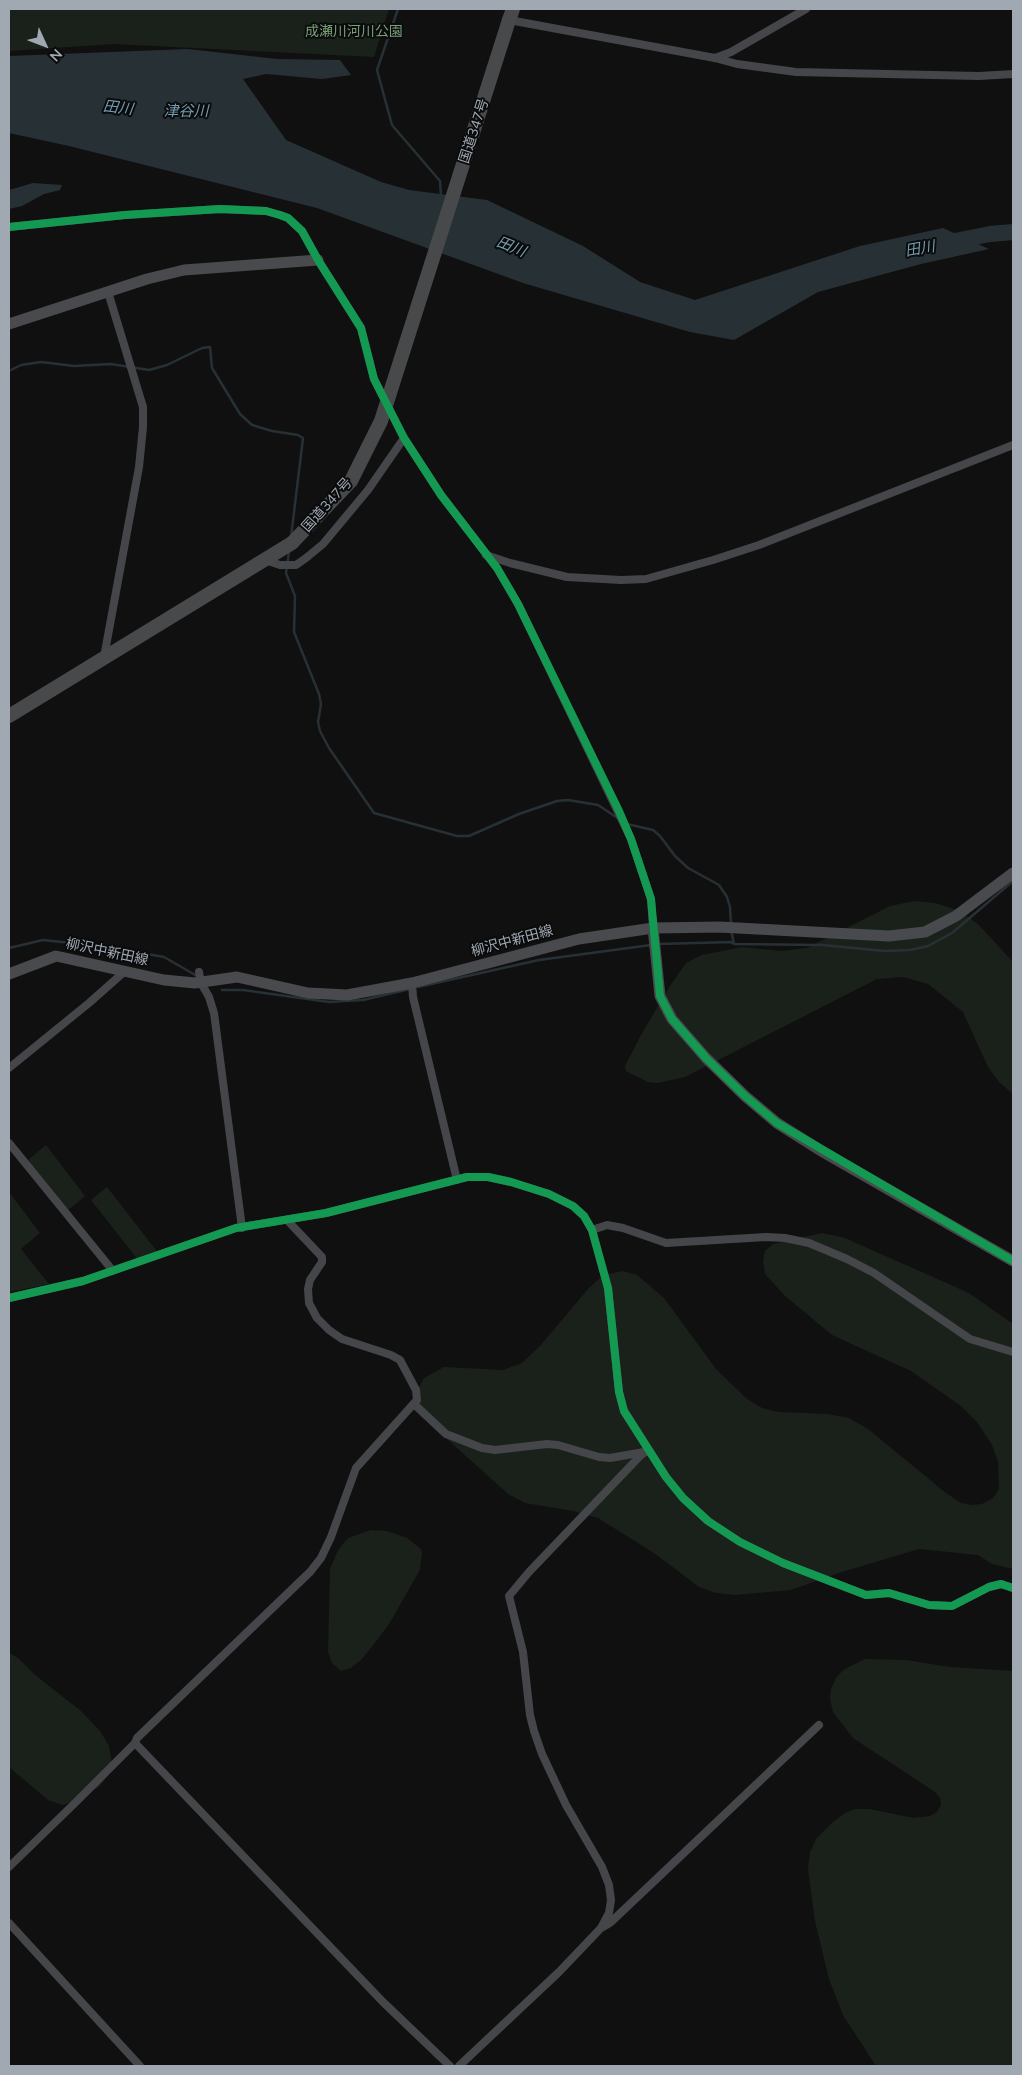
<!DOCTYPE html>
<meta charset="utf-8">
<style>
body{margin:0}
#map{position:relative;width:1022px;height:2075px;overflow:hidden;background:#101010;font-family:Mulish,sans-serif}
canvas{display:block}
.frame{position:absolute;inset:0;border:10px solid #a0a8b2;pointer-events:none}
.north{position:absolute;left:20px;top:20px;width:50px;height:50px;-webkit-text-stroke:4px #0a0b0c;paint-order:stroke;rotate:133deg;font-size:14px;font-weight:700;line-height:20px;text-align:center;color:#a0a8b2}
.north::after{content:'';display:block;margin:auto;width:18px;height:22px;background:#a0a8b2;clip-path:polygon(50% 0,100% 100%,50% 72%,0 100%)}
</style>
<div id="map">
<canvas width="1022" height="2075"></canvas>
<div class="frame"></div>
<div class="north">N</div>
</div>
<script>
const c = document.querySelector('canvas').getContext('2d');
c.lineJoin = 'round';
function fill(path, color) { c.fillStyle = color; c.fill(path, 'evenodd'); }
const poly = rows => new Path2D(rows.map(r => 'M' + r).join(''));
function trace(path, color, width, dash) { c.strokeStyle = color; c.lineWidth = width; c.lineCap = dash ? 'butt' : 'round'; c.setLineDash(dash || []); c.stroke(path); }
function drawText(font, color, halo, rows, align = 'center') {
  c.font = font + ' Mulish,"Noto Sans JP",sans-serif'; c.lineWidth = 4; c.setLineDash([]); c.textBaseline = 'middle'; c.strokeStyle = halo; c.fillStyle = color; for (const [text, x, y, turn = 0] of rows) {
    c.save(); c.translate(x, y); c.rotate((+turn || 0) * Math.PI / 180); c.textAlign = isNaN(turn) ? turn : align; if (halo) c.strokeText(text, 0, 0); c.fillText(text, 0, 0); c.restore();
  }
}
const green = poly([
 [9,9,389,9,374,57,114,44,9,51],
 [914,901,935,903,960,911,978,924,1013,962,1013,1094,999,1082,988,1067,963,1012,928,984,903,977,877,979,685,1077,658,1083,648,1082,626,1071,625,1066,641,1035,670,986,686,963,702,955,742,947,781,951,807,948,890,906],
 [46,1145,85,1196,67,1211,27,1161],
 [107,1187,159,1254,138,1260,91,1200],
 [9,1192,40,1233,21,1249,49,1284,9,1292],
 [822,1233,845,1238,969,1293,1013,1324,1013,1569,992,1564,978,1555,919,1549,842,1572,791,1590,735,1595,716,1593,699,1587,654,1553,598,1518,573,1511,525,1503,508,1494,417,1412,417,1391,424,1378,444,1367,503,1370,522,1363,540,1346,588,1289,603,1275,623,1271,637,1275,664,1298,716,1369,747,1399,762,1408,778,1412,828,1414,849,1418,868,1429,946,1493,961,1503,972,1505,982,1504,993,1498,999,1489,998,1462,992,1445,977,1422,961,1406,911,1371,832,1335,784,1295,765,1274,763,1261,765,1251,773,1244],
 [371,1530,387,1531,407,1538,421,1549,422,1553,420,1570,389,1624,374,1644,361,1660,351,1668,341,1671,332,1663,328,1652,330,1569,338,1550,348,1538],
 [9,1653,18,1658,34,1674,81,1711,100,1731,109,1746,112,1764,109,1774,100,1786,81,1798,63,1805,48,1800,9,1767],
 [865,1659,906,1660,950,1667,1013,1671,1013,2066,876,2066,843,2015,829,1979,815,1921,808,1869,810,1852,816,1839,834,1821,845,1813,855,1809,869,1809,914,1818,930,1816,937,1812,941,1805,940,1798,935,1792,853,1738,833,1712,830,1699,831,1689,836,1678,843,1670]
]);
const water = poly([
 [188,49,277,59,340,60,351,75,322,79,266,74,243,79,286,140,381,182,409,190,487,200,583,246,640,282,695,300,860,246,943,228,989,249,921,264,818,292,734,340,690,332,523,283,317,208,69,146,9,133,9,56],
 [33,183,62,185,60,190,44,194,22,206,9,209,9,190]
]);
const stream = poly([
 [398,9,377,70,392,125,440,181,441,197],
 [9,371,21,365,41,362,74,366,111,364,149,370,167,365,202,348,210,347,212,368,240,414,252,425,272,431,298,435,303,438,291,537],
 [289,552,286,573,295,596,294,632,319,694,321,704,318,722,320,731,329,748,374,813,457,836,469,836,519,814,557,801,568,800,598,805,619,819],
 [627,824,653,830,660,836,675,856,688,868,719,885,727,897,730,907,731,925],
 [731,930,734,944],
 [659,944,731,942,734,944,822,945,885,951,910,950,928,946,952,933,1013,881],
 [9,948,43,940,108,947,164,957,197,976],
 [418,987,539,960,651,945],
 [222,990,243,990,329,1002,363,1000,410,989]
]);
const river = poly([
 [945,243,990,234,1013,232]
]);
const street = poly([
 [509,20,715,58,737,64,796,72,979,76,1013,74],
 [715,58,731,52,806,9],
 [9,227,125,215,220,209,266,211,280,215,288,218,302,231,318,260,361,328,374,379,404,438,441,495,497,568,518,604,631,839,651,899,653,928],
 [486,555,510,563,567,577,621,580,646,579,713,560,759,545,1013,445],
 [265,560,280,565,296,565,306,558,323,544,368,490,404,438],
 [104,657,139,467,143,427,143,407,108,292],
 [199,972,201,983,209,997,214,1013,242,1228],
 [412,983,413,997,457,1180],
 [9,1068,89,1003,124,972],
 [9,1143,113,1271],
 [592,1230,607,1225,623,1228,666,1243,766,1237,785,1238,809,1243,847,1259,874,1273,970,1339,1013,1352],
 [9,1298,83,1281,236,1228,326,1213,467,1177,488,1177,511,1182,549,1194,573,1206,584,1216,592,1230,608,1288,619,1392,624,1411,666,1477,683,1498,708,1521,740,1542,783,1563,866,1595,889,1593,929,1605,952,1606,989,1587,1001,1584,1013,1588],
 [414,1404,446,1434,482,1448,495,1450,547,1444,558,1445,599,1457,610,1458,644,1452],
 [135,1743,383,2002,450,2066],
 [9,1867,76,1802,135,1743,137,1738,310,1572,321,1558,331,1537,356,1468,417,1400,416,1390,400,1360,391,1355,342,1339,329,1330,317,1318,309,1303,308,1289,310,1280,322,1262,322,1257,287,1220],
 [9,1923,140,2066],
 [603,1927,611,1922,819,1725],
 [459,2066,559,1972,601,1928,609,1913,611,1900,609,1885,602,1867,566,1805,542,1754,534,1731,530,1715,523,1652,509,1596,529,1572,641,1455,648,1450]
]);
const secondary = poly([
 [9,324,147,279,184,270,318,260],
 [653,928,660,996,672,1019,706,1058,745,1096,777,1123,823,1152,1013,1261],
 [9,974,56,956,164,980,195,983,237,977,308,993,347,995,412,983,579,939,653,928,719,927,889,936,925,932,956,916,1013,873]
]);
const highway = poly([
 [509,20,513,9],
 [9,716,292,543]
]);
const highwayBridge = poly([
 [292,543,351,481,381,421,509,20]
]);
const cycleway = poly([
 [9,227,125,215,220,209,266,211,280,215,288,218,302,231,318,260,361,328,374,379,404,438,441,495,497,568,518,604,619,811,631,839,651,899,660,996,672,1019,706,1058,745,1096,777,1123,1013,1261],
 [9,1298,83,1281,236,1228,326,1213,467,1177,488,1177,511,1182,549,1194,573,1206,584,1216,592,1230,608,1288,619,1392,624,1411,666,1477,683,1498,708,1521,740,1542,783,1563,866,1595,889,1593,929,1605,952,1606,989,1587,1001,1584,1013,1588]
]);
const parkNames = [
 ["成瀬川河川公園",354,32]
];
const streetNames = [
 ["国道347号",474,131,-72],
 ["国道347号",327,505,-48],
 ["柳沢中新田線",512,941,-15],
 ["柳沢中新田線",107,952,12]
];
const waterNames = [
 ["田川",118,108,7],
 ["津谷川",186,111],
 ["田川",511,247,22],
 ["田川",920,249,-10]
];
fill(green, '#1a211a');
fill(water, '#273135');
trace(stream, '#273135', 2.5);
trace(river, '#273135', 16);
trace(street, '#444649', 8);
trace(secondary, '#484a4d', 11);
trace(highway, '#47494a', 14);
trace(highwayBridge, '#47494a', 14);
trace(cycleway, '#139951', 8);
drawText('14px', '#7a9e76', '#0a0b0c', parkNames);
drawText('14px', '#a0a8b2', '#0a0b0c', streetNames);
drawText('italic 15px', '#759daf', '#0a0b0c', waterNames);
</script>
